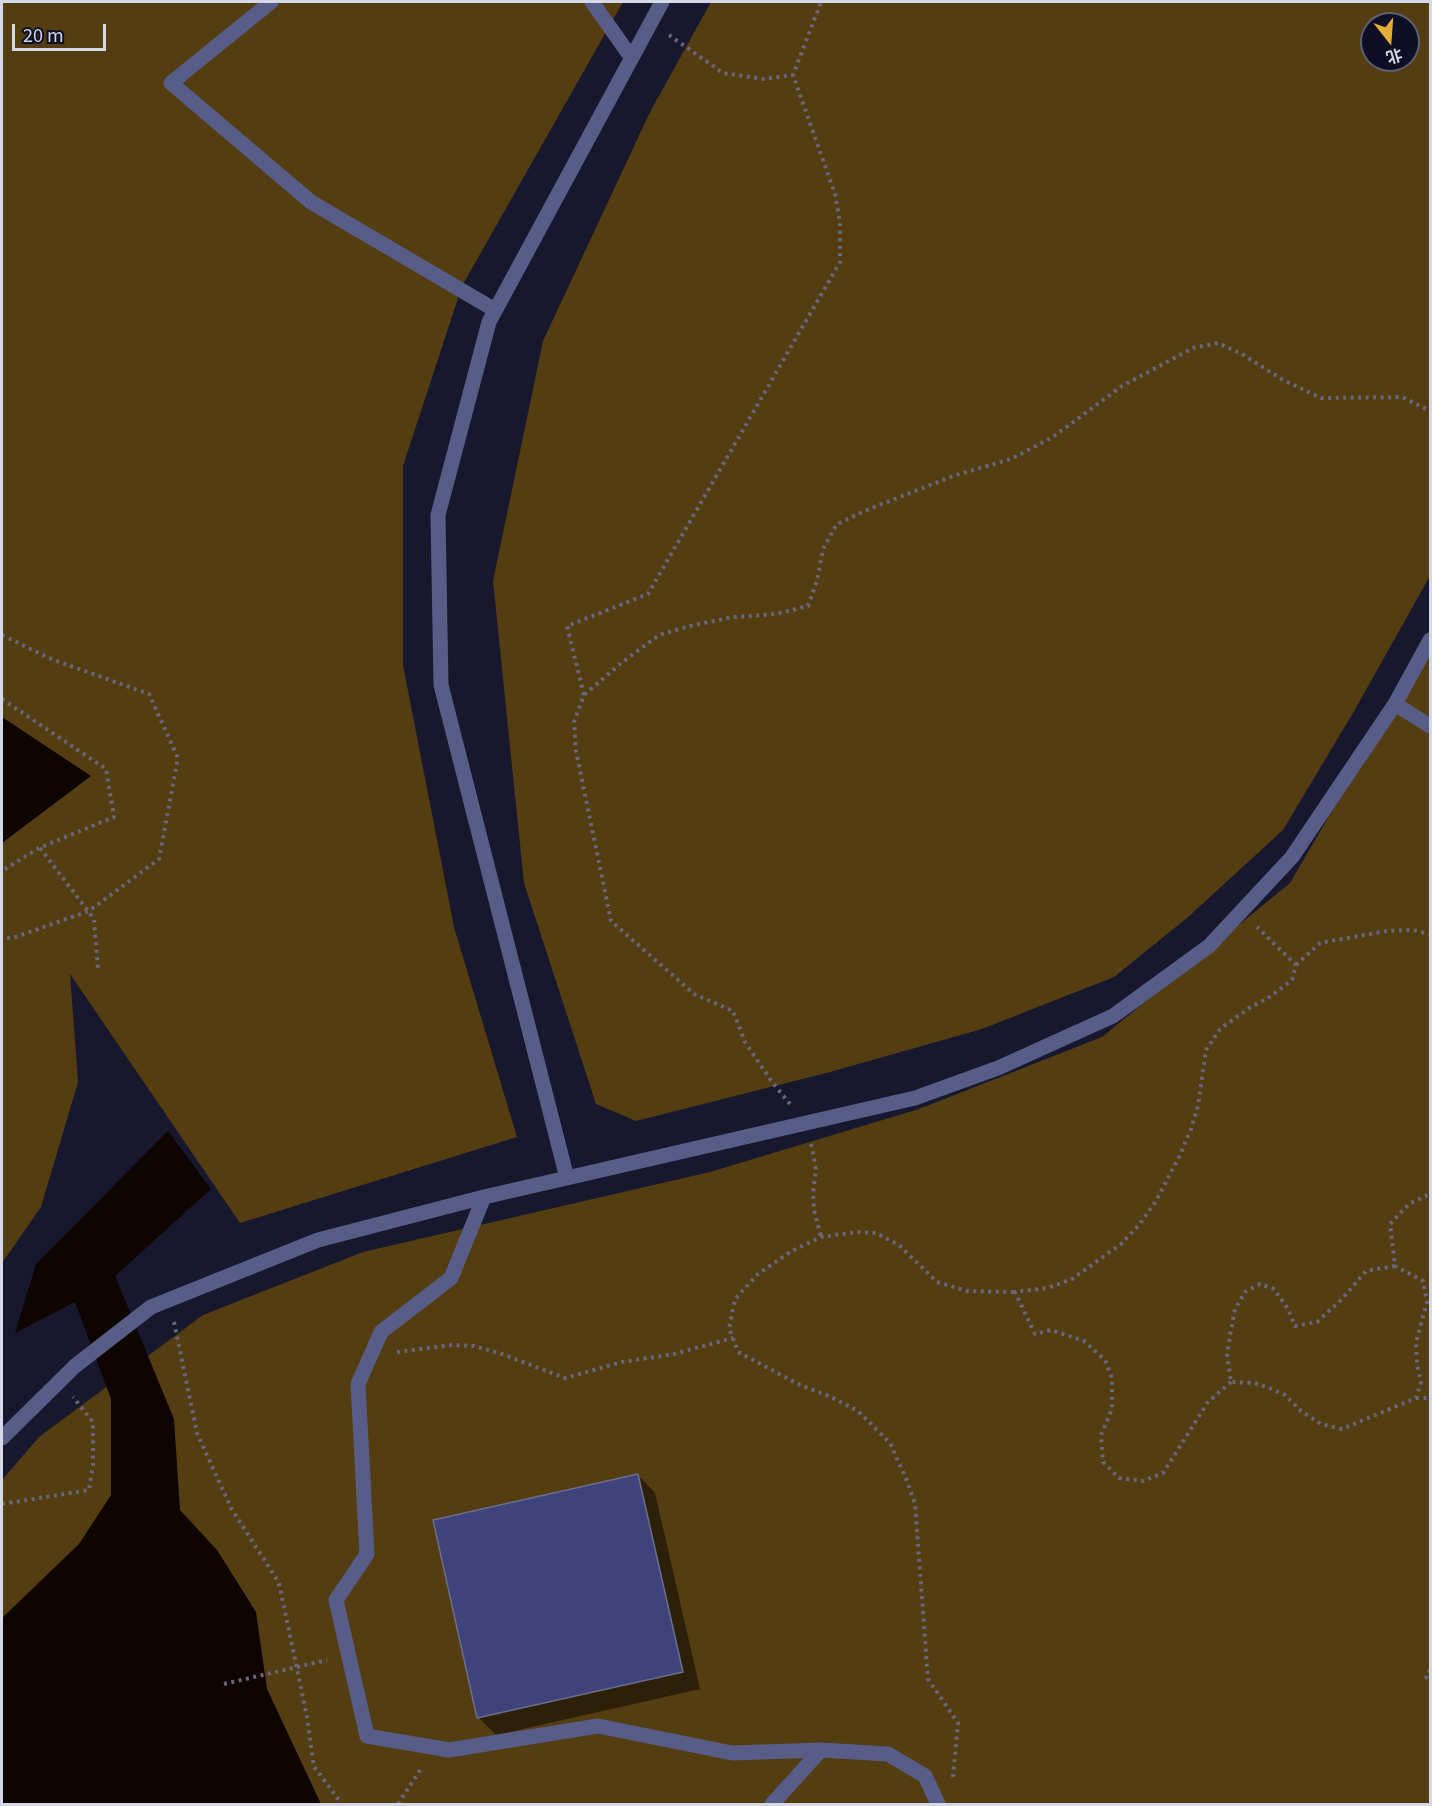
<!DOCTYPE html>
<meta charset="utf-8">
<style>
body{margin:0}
#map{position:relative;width:1432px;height:1806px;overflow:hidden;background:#17182e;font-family:Georgia,"Noto Sans SC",serif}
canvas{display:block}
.frame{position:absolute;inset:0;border:3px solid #d5d8e7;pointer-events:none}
.north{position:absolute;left:1360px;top:12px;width:60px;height:60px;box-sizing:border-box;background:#0e0f24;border:2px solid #5e5f72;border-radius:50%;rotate:163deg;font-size:16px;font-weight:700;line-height:24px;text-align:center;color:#d5d8e7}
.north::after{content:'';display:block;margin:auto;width:21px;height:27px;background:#e6ad36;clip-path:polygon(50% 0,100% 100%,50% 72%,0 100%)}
.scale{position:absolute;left:12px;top:24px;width:94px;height:27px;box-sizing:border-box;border:3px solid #d5d8e7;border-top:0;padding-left:8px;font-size:18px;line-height:21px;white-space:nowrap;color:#d5d8e7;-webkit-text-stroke:4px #0e0f24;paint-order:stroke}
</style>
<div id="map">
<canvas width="1432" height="1806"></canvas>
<div class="frame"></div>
<div class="north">北</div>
<div class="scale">20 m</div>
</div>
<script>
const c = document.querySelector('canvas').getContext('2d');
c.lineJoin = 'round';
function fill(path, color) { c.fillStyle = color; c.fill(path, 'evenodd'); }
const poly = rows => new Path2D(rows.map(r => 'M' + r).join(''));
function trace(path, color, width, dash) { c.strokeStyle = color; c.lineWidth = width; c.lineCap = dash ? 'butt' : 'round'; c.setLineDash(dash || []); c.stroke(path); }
const green = poly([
 [2,2,623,2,462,286,403,466,403,665,454,927,517,1137,240,1223,70,974,78,1082,41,1207,2,1263],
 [711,2,1430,2,1430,576,1353,713,1283,830,1187,918,1114,977,982,1029,830,1072,636,1121,596,1104,524,883,493,581,543,341,650,112],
 [1372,24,1408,24,1408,60,1372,60],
 [1430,643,1430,1804,2,1804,2,1480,39,1437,203,1315,363,1252,710,1172,919,1109,1102,1037,1290,883]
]);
const water = poly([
 [2,717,91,776,2,843],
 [168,1131,211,1189,115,1276,174,1419,180,1510,217,1550,256,1612,267,1689,321,1804,2,1804,2,1618,79,1544,111,1495,111,1399,75,1302,15,1333,36,1264]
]);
const shadow = poly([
 [638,1475,655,1493,700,1689,496,1735,478,1717]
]);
const building = poly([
 [638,1474,683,1672,477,1718,433,1520,638,1474]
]);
const path = poly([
 [669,35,723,73,764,79,793,75],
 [2,635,51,659,149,694,178,758,159,859,89,911,13,938,2,938],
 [584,695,567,626,648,594,840,262,840,222,835,194,793,75,821,2],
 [2,699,106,769,114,817,39,848,2,871],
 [40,848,94,919,98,970],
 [1296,965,1320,943,1387,931,1412,930,1430,934],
 [790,1104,772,1082,745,1042,733,1011,694,994,611,921,576,751,574,722,584,695,620,664,659,635,690,626,733,617,776,614,808,606,817,581,823,549,837,524,867,510,953,476,1011,459,1053,437,1122,386,1193,348,1218,343,1242,354,1283,380,1321,398,1402,397,1430,411],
 [811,1144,816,1169,813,1193,814,1210,821,1237],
 [1395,1266,1366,1271,1341,1300,1317,1322,1295,1326,1288,1309,1274,1289,1260,1284,1245,1292,1235,1309,1231,1330,1227,1354,1231,1382,1254,1383,1267,1387,1285,1395,1301,1411,1321,1424,1342,1429,1416,1398,1421,1382,1417,1364,1416,1342,1427,1302,1423,1281,1395,1266,1390,1224,1409,1204,1430,1194],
 [174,1322,197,1433,231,1508,279,1583,307,1717,314,1767,339,1800,340,1804],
 [397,1352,452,1345,474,1346,502,1354,565,1378,622,1362,674,1354,733,1338],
 [1231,1382,1208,1402,1163,1473,1143,1481,1119,1478,1103,1462,1101,1435,1112,1409,1112,1378,1105,1360,1084,1341,1051,1330,1035,1334,1015,1292,1048,1288,1072,1279,1121,1244,1139,1225,1156,1201,1180,1155,1191,1129,1198,1106,1206,1050,1220,1029,1249,1008,1268,998,1292,980,1296,965,1257,927],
 [1416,1398,1430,1398],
 [2,1504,89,1490,93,1465,93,1422,73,1397],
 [1430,1670,1426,1677,1430,1680],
 [224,1684,327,1660],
 [953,1777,958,1723,928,1679,915,1504,907,1481,890,1443,858,1411,829,1396,800,1385,738,1352,729,1328,735,1299,758,1274,790,1252,821,1237,857,1232,876,1233,899,1245,937,1282,967,1291,1015,1292],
 [398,1804,420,1770]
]);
const minor = poly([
 [271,2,171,83,311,202,495,310],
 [592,2,631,57],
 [1395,704,1430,726],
 [567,1178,441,685,438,515,489,322,662,2],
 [484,1197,451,1278,381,1332,358,1384,367,1554,336,1600,367,1736,449,1750,598,1726,732,1753,821,1750],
 [2,1438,75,1366,151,1307,318,1240,484,1197,915,1098,998,1068,1113,1016,1209,946,1292,857,1395,704,1430,640],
 [772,1804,821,1750,888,1754,925,1776,938,1804]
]);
fill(green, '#533d11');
fill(water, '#0f0500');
fill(shadow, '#0007');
fill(building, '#40427c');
trace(building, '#6b6e8a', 1.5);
trace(path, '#66677a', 4, [3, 4.5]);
trace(minor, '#585d88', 15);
</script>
